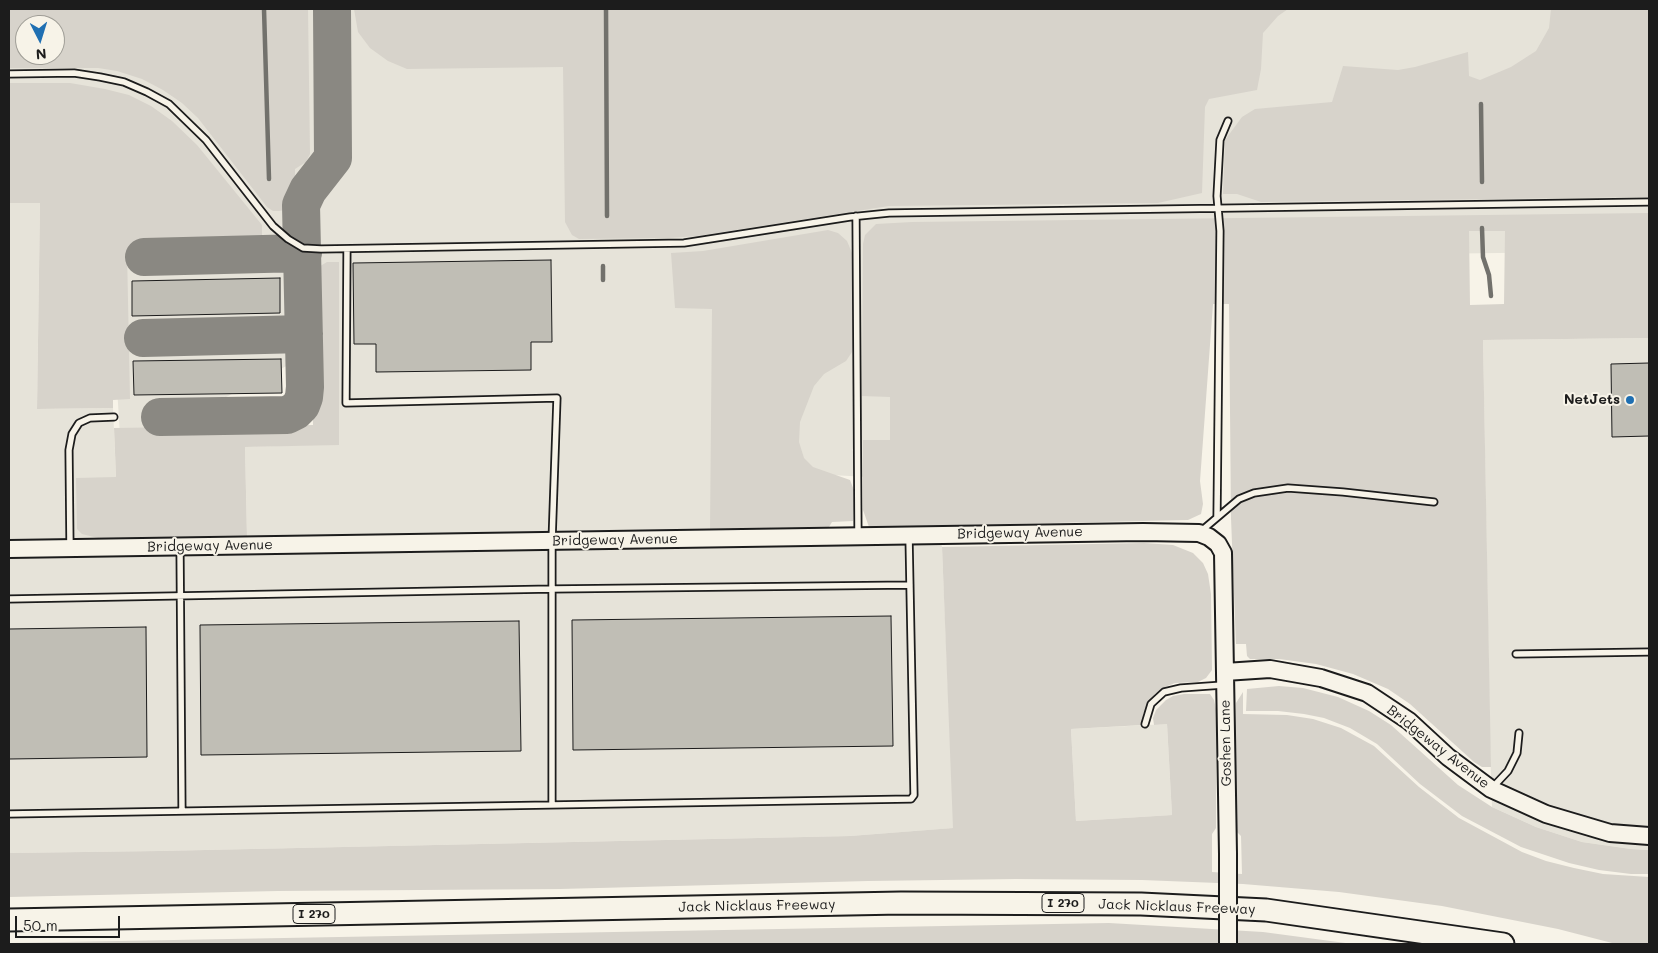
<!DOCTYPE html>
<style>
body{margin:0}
#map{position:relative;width:1658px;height:953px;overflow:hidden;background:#f7f3e8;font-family:Mali,sans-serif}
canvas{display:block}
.frame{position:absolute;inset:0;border:10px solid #1c1c1c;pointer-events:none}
.north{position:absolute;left:15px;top:15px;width:50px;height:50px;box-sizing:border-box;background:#f7f3e8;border:1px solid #9f9d96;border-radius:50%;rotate:175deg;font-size:14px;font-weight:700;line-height:20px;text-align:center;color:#1c1c1c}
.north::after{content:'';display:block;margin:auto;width:18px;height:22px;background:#1f6fb2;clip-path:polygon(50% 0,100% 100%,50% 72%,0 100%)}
.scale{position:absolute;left:15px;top:916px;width:105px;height:22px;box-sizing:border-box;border:2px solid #1c1c1c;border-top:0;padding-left:6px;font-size:15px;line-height:18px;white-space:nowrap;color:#1c1c1c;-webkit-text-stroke:4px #f7f3e8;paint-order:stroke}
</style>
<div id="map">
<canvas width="1658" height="953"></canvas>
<div class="frame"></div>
<div class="north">N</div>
<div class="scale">50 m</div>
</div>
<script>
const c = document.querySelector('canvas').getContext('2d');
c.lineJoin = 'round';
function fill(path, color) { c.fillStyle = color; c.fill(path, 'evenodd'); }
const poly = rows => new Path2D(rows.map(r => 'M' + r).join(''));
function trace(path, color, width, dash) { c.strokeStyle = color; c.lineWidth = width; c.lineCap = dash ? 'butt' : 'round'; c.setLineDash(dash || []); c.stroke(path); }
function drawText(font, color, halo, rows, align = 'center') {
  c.font = font + ' Mali,sans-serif'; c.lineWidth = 4; c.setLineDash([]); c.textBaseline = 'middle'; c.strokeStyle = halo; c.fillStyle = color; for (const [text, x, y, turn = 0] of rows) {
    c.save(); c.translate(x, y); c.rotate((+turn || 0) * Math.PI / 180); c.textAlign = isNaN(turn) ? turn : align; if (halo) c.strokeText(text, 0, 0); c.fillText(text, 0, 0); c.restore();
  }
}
const built = poly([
 [9,9,1649,9,1649,251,897,261,906,479,793,473,710,529,941,525,954,828,850,836,159,851,9,853,9,203,40,202,37,409,113,408,116,477,247,536,245,447,339,444,339,339,121,451,99,101,9,103],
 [25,25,55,25,55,55,25,55],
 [1649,338,1649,850,1631,849,1582,842,1536,827,1492,807,1490,746,1483,340],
 [1167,724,1172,815,1076,821,1071,729]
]);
const green = poly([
 [9,9,308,9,310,154,306,162,295,169,295,199,293,204,285,210,279,211,273,211,267,207,198,118,182,103,163,90,142,79,117,71,98,68,9,68],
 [25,25,55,25,55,55,25,55],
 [354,9,1288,9,1278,16,1263,33,1261,69,1257,90,1209,99,1205,107,1202,193,1158,203,889,206,698,236,669,238,579,239,572,235,565,222,563,67,407,69,388,61,370,48,358,32],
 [1551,9,1649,9,1649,197,1261,202,1237,194,1223,194,1225,140,1242,117,1255,109,1332,102,1343,66,1398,70,1415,67,1468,52,1469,76,1480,80,1511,67,1536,51,1549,28],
 [9,83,70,83,105,89,129,95,151,106,172,121,197,145,262,225,262,238,259,243,249,248,127,251,130,399,113,400,113,408,37,409,40,203,9,203],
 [1649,213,1649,338,1483,340,1491,767,1482,767,1474,762,1410,704,1388,689,1353,674,1316,664,1279,659,1250,659,1247,656,1246,644,1236,644,1231,518,1229,304,1213,304,1200,481,1203,504,1201,514,1188,520,869,527,863,510,863,440,890,440,890,397,862,396,863,244,865,235,876,224,912,222],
 [1469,231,1505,231,1504,304,1470,305],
 [828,230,838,233,847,241,852,253,854,341,852,352,846,361,824,374,814,386,800,422,799,442,804,458,813,467,850,480,855,493,853,521,832,522,829,527,710,529,712,309,675,308,671,253,703,251],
 [327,262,339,262,339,445,245,447,247,537,102,539,82,534,77,529,76,478,116,477,114,428,313,425,310,277,317,268],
 [1144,543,1173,545,1193,553,1203,563,1208,574,1211,594,1212,670,1206,678,1198,682,1175,683,1165,687,1155,694,1143,714,1143,725,1071,729,1076,821,1172,815,1167,724,1154,725,1153,718,1156,710,1166,700,1173,696,1184,694,1210,694,1214,700,1216,709,1216,828,1212,834,1212,872,1242,874,1241,836,1235,830,1236,703,1243,692,1243,714,1287,715,1313,719,1341,728,1374,746,1419,787,1459,818,1522,852,1546,861,1574,868,1603,874,1649,877,1649,944,1616,944,1558,929,1442,906,1339,892,1243,884,1142,880,1016,879,868,881,560,889,278,891,9,897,9,853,159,851,850,836,953,828,942,547],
 [1279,686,1303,688,1338,697,1369,711,1391,725,1458,785,1492,807,1536,827,1582,842,1631,849,1649,850,1649,874,1631,874,1599,870,1569,863,1521,847,1462,816,1420,784,1377,744,1350,728,1324,718,1304,714,1278,711,1246,711,1247,689],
 [1109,923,1263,932,1353,944,9,944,9,943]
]);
const stream = poly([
 [264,9,269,179],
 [606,9,607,216],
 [1481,104,1482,182],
 [1482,228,1483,257,1489,275,1491,296],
 [603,280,603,266]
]);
const taxiway = poly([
 [144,257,303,253],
 [143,338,304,334],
 [160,417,287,415,295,411,301,405,304,397,305,387,301,205,308,190,333,158,332,9]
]);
const building = poly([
 [551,260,552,342,531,342,531,370,376,372,376,344,354,344,353,263,551,260],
 [280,278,280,313,132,316,132,281,280,278],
 [281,359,282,393,134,395,133,361,281,359],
 [1649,363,1649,436,1612,437,1611,364,1649,363],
 [891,616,893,746,573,750,572,620,891,616],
 [519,621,521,751,201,755,200,625,519,621],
 [146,627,147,757,9,759,9,629,146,627]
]);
const lane = poly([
 [9,74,74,73,100,77,124,82,147,92,169,104,206,140,273,226,288,239,303,248,321,249,684,243,850,217,889,213,1649,202],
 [856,216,858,534],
 [347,249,346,403,557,398,552,541,552,805],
 [1217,516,1220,231,1217,196,1220,140,1228,121],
 [1200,532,1239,499,1254,493,1288,488,1343,492,1434,502],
 [70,548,69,450,72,434,79,423,90,418,114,417],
 [180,548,182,811],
 [9,599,552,589,910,585],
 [1516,654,1649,652],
 [1145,724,1151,704,1164,692,1181,688,1223,685],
 [1493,787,1508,771,1517,753,1519,733],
 [9,814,911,799,914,795,909,537]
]);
const secondary = poly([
 [9,549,1143,532,1199,533,1209,537,1218,544,1223,553,1228,854],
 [1225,672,1270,669,1321,678,1367,693,1409,721,1448,757,1491,789,1546,814,1610,833,1649,836]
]);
const highway = poly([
 [9,920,901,903,1141,904,1266,910,1503,944]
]);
const secondaryBridge = poly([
 [1228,854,1228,944]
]);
const markers = [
 [1630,400,5,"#1f6fb2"]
];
const shields = [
 [1063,903,42],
 [314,914,42]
];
const shieldNames = [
 ["I 270",1063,903],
 ["I 270",314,914]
];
const poiNames = [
 ["NetJets",1620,400]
];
const streetNames = [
 ["Bridgeway Avenue",1020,533,-1],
 ["Bridgeway Avenue",615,540,-1],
 ["Bridgeway Avenue",210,546,-1],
 ["Goshen Lane",1226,743,-91],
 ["Bridgeway Avenue",1438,747,38],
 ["Jack Nicklaus Freeway",757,906,-1],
 ["Jack Nicklaus Freeway",1177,907,2]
];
fill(built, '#e6e3d9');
fill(green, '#d7d3cb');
trace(stream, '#72716c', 4.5);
trace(taxiway, '#8a8882', 38);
fill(building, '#c0beb5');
trace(building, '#1c1c1c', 1);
trace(lane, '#1c1c1c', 9);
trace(secondary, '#1c1c1c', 20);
trace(highway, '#1c1c1c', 25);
trace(lane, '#f7f3e8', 5.5);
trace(secondary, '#f7f3e8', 16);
trace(highway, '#f7f3e8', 21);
trace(secondaryBridge, '#1c1c1c', 20, []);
trace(secondaryBridge, '#f7f3e8', 16);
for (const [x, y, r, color] of markers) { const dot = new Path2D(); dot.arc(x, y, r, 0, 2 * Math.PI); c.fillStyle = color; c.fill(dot); trace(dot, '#f7f3e8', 2); }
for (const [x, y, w] of shields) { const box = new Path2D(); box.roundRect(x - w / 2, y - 9.5, w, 19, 4); c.fillStyle = '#f7f3e8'; c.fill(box); trace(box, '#1c1c1c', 1); }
drawText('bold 12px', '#1c1c1c', null, shieldNames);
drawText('bold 14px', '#1c1c1c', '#f7f3e8', poiNames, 'right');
drawText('14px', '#1c1c1c', '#f7f3e8', streetNames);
</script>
